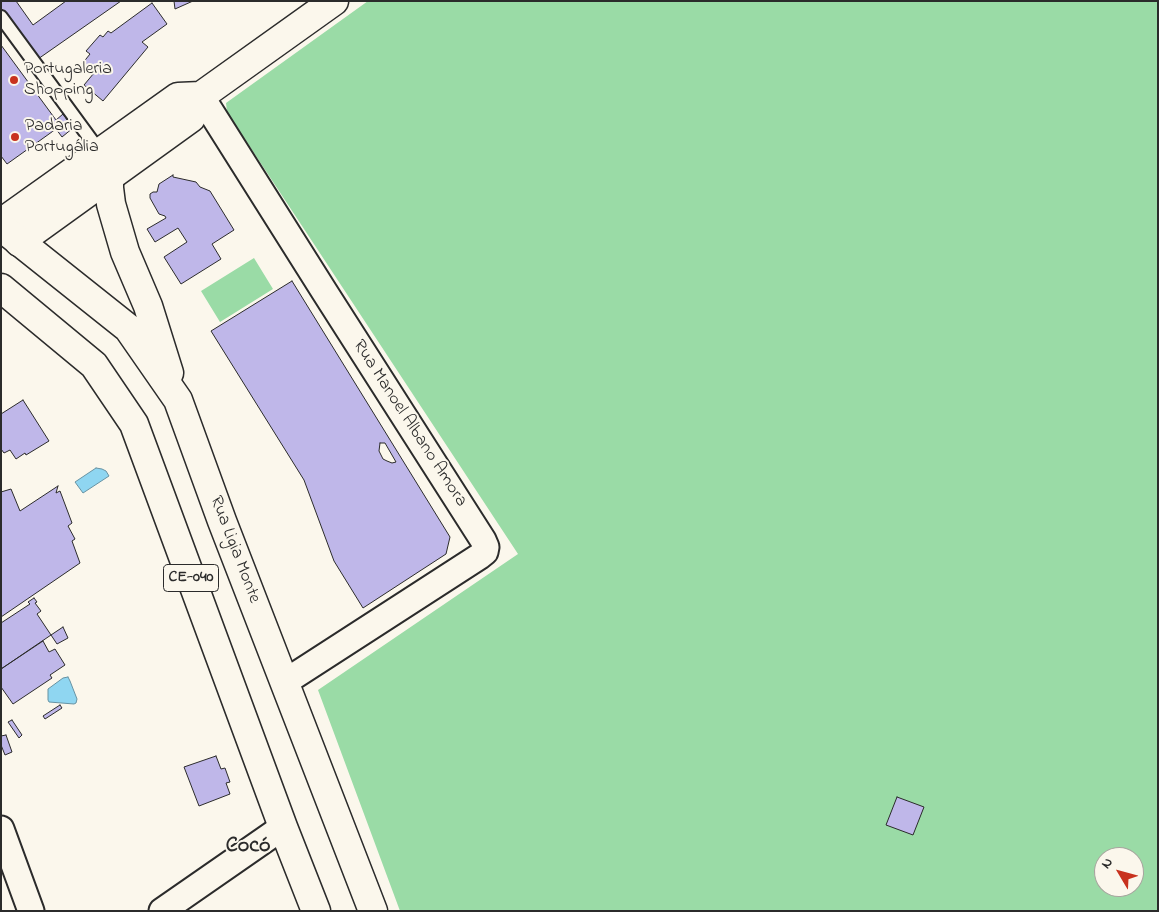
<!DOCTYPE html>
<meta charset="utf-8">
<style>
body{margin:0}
#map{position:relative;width:1159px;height:912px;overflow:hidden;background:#fbf7ec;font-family:"Indie Flower",sans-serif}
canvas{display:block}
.frame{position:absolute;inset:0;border:2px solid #2b2b2b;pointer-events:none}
.north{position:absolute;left:1094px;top:847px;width:50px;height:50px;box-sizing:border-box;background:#fbf7ec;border:1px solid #a8a59f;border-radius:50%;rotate:307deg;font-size:14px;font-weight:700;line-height:20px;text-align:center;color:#2b2b2b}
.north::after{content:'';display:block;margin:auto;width:18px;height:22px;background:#c8321e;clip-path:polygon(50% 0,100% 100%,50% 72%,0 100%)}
</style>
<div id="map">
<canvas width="1159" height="912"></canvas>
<div class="frame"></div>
<div class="north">N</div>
</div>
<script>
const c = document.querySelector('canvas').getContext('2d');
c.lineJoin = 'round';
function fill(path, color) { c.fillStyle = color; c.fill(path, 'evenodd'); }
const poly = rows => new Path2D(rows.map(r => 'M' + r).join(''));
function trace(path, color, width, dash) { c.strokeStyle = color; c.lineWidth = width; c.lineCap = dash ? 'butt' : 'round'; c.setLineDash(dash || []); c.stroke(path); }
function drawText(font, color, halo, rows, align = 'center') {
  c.font = font + ' "Indie Flower",sans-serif'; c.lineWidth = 4; c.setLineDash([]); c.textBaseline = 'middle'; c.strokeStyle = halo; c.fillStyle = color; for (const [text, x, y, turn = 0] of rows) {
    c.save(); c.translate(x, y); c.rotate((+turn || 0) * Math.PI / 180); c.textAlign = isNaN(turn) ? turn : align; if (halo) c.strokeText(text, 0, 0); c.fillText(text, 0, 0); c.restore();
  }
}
const green = poly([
 [368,1,1158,1,1158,911,400,911,318,690,518,554,227,112,226,103],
 [1104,857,1134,857,1134,887,1104,887],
 [254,258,273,289,220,322,201,291]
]);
const water = poly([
 [96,468,102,469,106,471,109,476,83,493,75,482,96,468],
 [68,677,70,681,77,699,76,703,74,704,49,702,48,700,48,689,63,678,68,677]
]);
const building = poly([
 [1,1,16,1,33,25,66,1,121,1,38,59,1,8,1,1],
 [174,1,193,1,175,9,174,1],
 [152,3,167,24,142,42,148,47,103,101,84,85,94,73,82,64,90,54,86,51,100,35,103,37,108,31,111,33,152,3],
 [1,45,56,120,63,114,73,128,62,137,56,129,7,164,1,156,1,45],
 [173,175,173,177,196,182,200,187,210,191,234,230,212,244,221,259,181,284,164,257,187,242,178,228,155,242,147,229,166,218,165,216,159,214,150,198,150,194,153,192,157,192,159,184,173,175],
 [292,281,450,537,446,554,363,608,334,561,304,480,211,331,292,281],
 [380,443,385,443,396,462,392,463,387,461,383,459,379,451,380,443],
 [23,400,49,441,26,455,25,453,16,459,10,450,4,453,1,449,1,414,23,400],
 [58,486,56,493,60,491,72,523,68,526,75,539,72,541,80,563,1,617,1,492,11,489,20,511,58,486],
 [34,598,37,602,35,603,41,611,37,614,51,635,1,669,1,623,30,604,28,602,34,598],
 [63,627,68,638,57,644,51,635,63,627],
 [43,641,49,652,55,649,65,665,50,675,52,678,13,704,1,687,1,669,43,641],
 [60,705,62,708,45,719,43,716,60,705],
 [12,720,22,735,19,738,8,722,12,720],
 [6,735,12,752,5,755,1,745,1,736,6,735],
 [216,756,221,769,225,768,230,782,226,783,230,794,199,806,184,767,216,756],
 [897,797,924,807,913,835,886,825,897,797]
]);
const service = poly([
 [1,17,100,152]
]);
const minor = poly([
 [201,96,324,291,483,540,486,547,485,552,480,556,285,682],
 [1,829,31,911],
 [162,911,283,827]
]);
const tertiary = poly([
 [1,223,178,97,201,96,334,1],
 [19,242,191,118,201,96]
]);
const primary = poly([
 [109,178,109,188,111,204,125,252,148,306,169,373],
 [1,227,128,328,178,400,222,521,373,911],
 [1,288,94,365,134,424,283,827,316,911]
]);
const markers = [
 [14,80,5,"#c8321e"],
 [15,137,5,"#c8321e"]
];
const shields = [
 [191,578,55]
];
const shieldNames = [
 ["CE-040",191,578]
];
const poiNames = [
 ["Portugaleria",24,70],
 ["Shopping",24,91],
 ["Padaria",25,127],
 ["Portugália",25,148]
];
const streetNames = [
 ["Rua Manoel Albano Amora",409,424,57],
 ["Rua Ligia Monte",234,550,69]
];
const districtNames = [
 ["Cocó",248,847]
];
fill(green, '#9adba6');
fill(water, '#8fd6f1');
trace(water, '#6792a2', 1);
fill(building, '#bfb7e9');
trace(building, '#2b2b2b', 1);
trace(service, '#2b2b2b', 16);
trace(minor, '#2b2b2b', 29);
trace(tertiary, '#2b2b2b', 31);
trace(primary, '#2b2b2b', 31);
trace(service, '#fbf7ec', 12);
trace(minor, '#fbf7ec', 25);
trace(tertiary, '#fbf7ec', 28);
trace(primary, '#fbf7ec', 28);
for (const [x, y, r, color] of markers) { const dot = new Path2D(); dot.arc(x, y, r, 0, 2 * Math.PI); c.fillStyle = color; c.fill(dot); trace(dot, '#fbf7ec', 2); }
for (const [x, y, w] of shields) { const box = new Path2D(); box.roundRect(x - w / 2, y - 13.5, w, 27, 4); c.fillStyle = '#fbf7ec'; c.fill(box); trace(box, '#2b2b2b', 1); }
drawText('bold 16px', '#2b2b2b', null, shieldNames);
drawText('18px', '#2b2b2b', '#fbf7ec', poiNames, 'left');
drawText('18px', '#2b2b2b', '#fbf7ec', streetNames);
drawText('bold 22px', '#2b2b2b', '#fbf7ec', districtNames);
</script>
